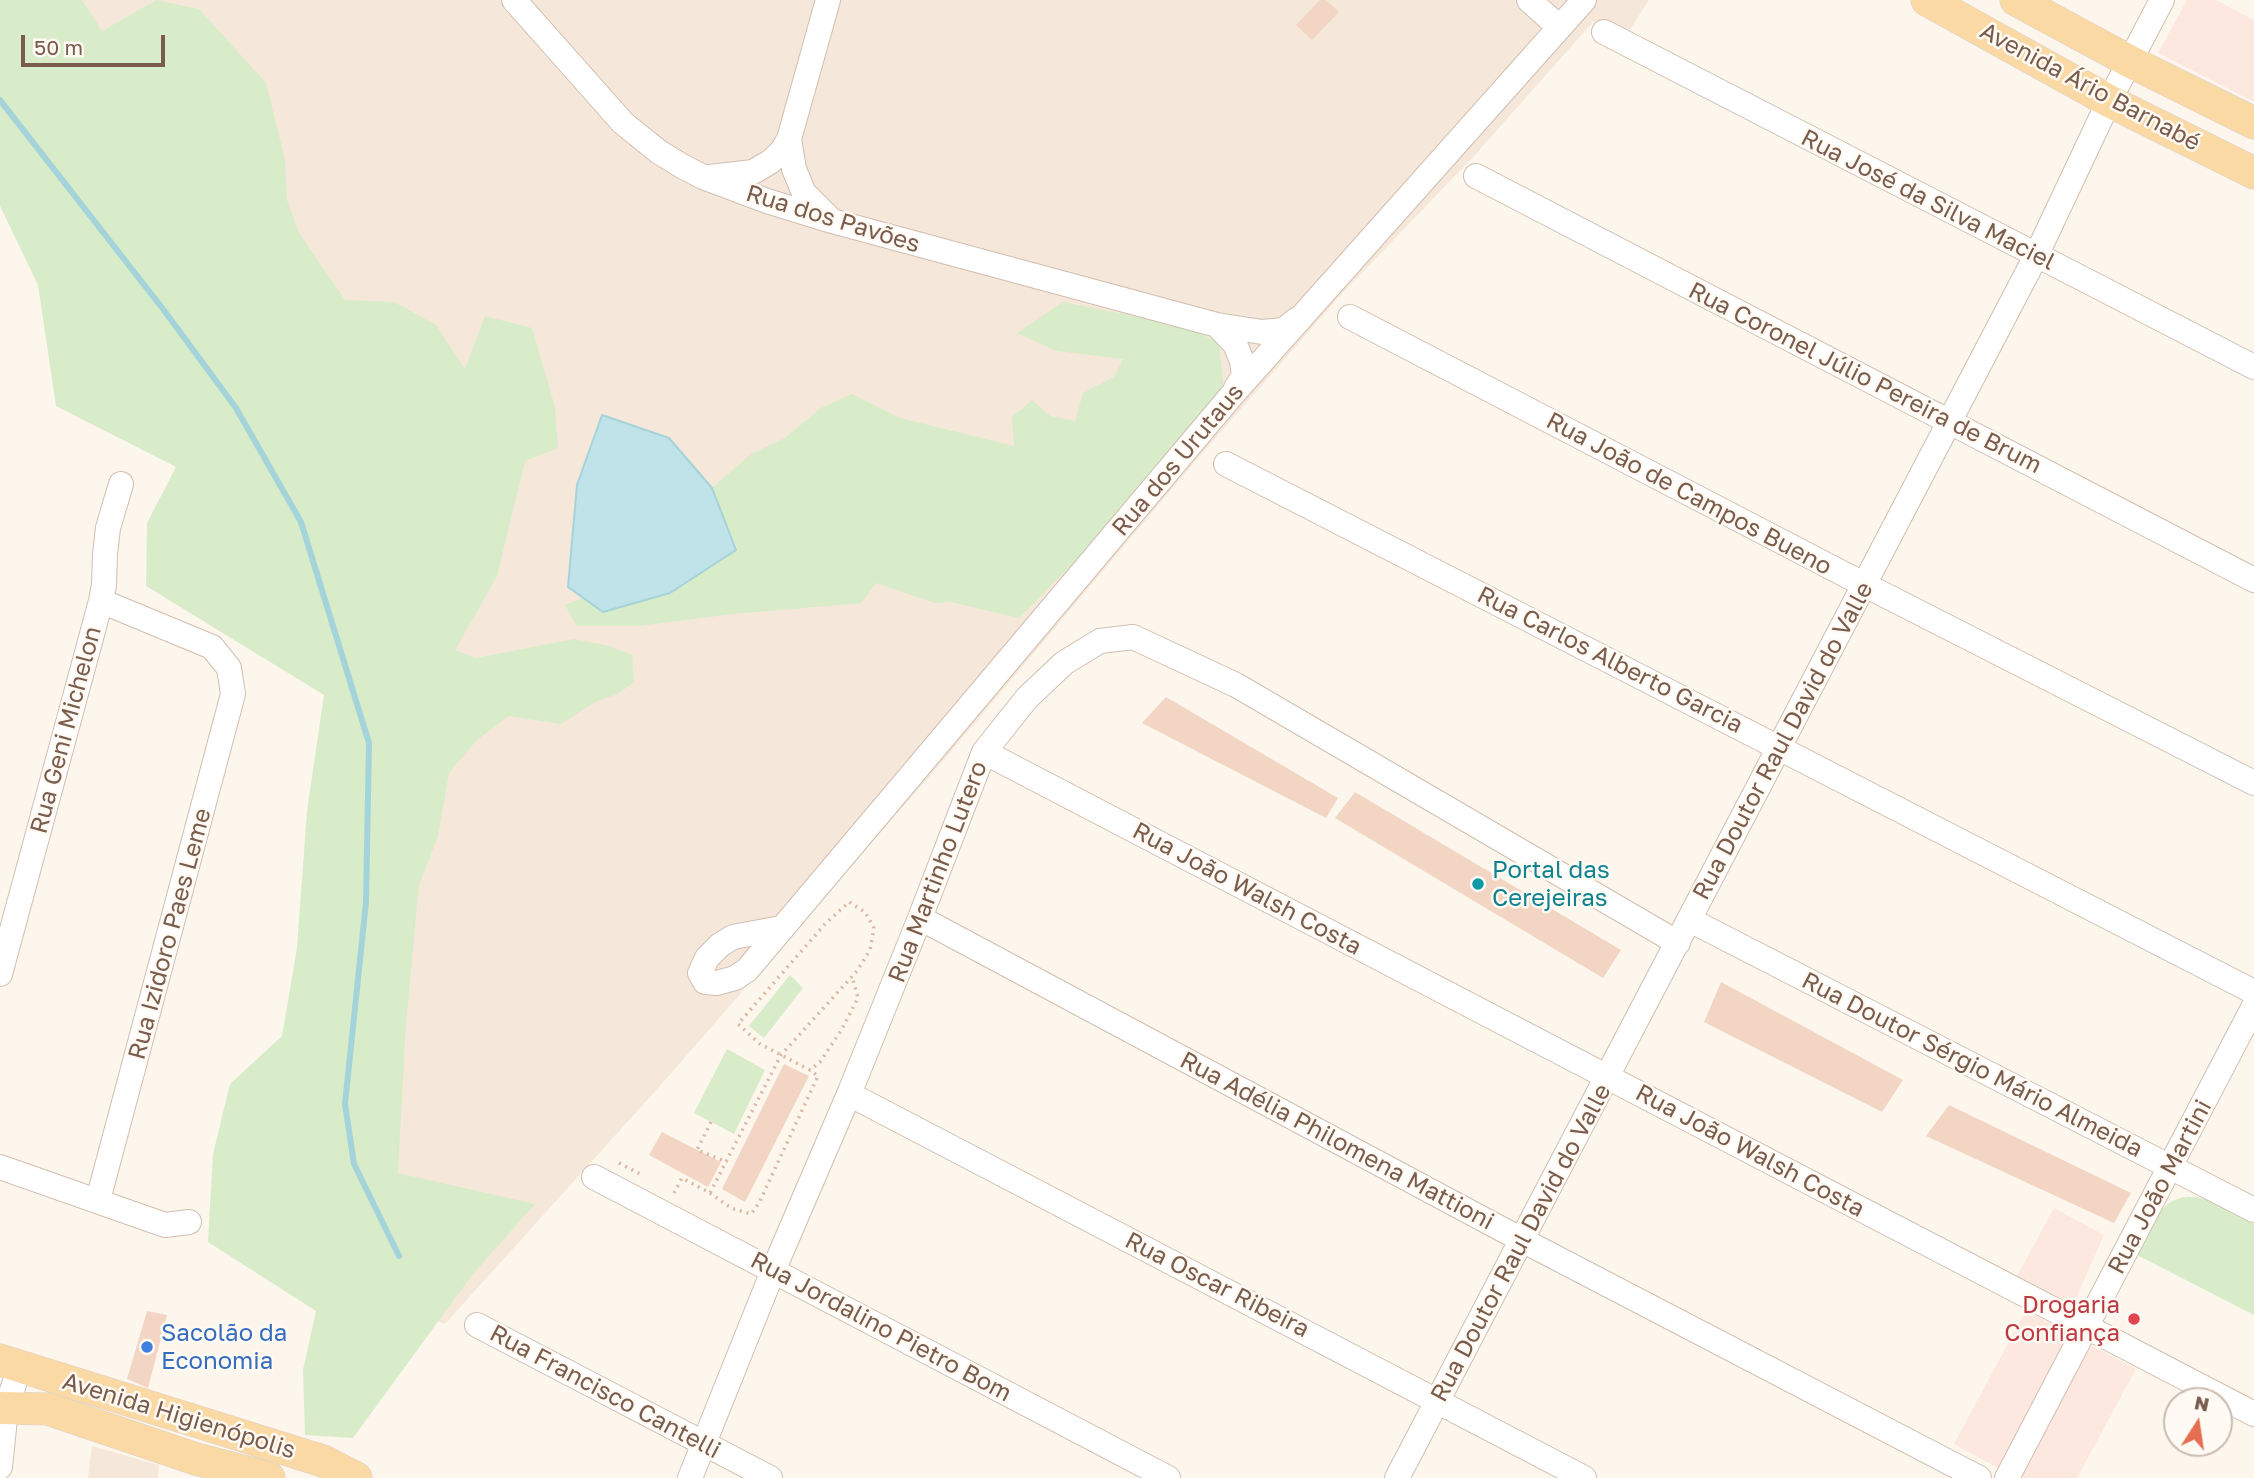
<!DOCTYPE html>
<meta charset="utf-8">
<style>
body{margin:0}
#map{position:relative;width:2254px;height:1478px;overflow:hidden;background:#fdf6ec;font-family:"Golos Text",sans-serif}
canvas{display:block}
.north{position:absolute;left:2163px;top:1387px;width:70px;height:70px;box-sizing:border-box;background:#fffaf3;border:2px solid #cabbb1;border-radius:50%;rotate:12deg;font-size:19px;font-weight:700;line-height:28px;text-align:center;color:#7a5c4d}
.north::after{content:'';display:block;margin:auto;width:24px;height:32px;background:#e76f51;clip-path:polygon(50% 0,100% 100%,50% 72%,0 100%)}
.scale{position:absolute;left:21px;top:35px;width:144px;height:32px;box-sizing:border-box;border:4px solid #7a5c4d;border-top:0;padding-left:9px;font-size:21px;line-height:24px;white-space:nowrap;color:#7a5c4d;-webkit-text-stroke:5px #fffaf3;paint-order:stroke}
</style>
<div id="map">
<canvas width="2254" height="1478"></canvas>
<div class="north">N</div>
<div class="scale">50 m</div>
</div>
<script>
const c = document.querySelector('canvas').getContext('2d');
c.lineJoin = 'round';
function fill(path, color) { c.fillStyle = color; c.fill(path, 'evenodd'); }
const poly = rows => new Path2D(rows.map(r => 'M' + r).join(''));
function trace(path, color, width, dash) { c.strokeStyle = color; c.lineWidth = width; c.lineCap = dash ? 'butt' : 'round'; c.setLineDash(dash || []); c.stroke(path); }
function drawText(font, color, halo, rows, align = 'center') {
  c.font = font + ' "Golos Text",sans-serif'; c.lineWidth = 5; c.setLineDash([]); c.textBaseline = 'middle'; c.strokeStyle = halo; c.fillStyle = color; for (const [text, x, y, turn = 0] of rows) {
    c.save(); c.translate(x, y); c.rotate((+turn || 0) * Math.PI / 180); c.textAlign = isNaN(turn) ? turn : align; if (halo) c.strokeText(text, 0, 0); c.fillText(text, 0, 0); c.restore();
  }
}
const residential = poly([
 [20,0,1649,0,1627,34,1604,22,1593,22,1474,156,1338,298,1192,465,948,755,667,1078,445,1324,297,1268,374,453],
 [92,1446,159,1465,158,1478,88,1478]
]);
const commercial = poly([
 [2187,0,2216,0,2254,20,2254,102,2158,53],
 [2054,1208,2104,1235,2073,1305,2017,1276],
 [2026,1310,2071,1334,1998,1468,1954,1444],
 [2091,1345,2136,1369,2077,1478,2019,1478]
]);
const green = poly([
 [0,0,82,0,102,31,156,0,199,9,266,83,285,160,287,200,299,233,345,300,394,302,436,325,465,369,485,316,532,328,555,407,558,448,525,461,497,576,455,650,476,658,574,639,609,646,632,655,634,682,618,694,595,702,561,724,508,716,476,741,449,773,438,836,419,885,406,1024,398,1173,535,1204,472,1275,353,1438,305,1435,303,1370,316,1311,208,1242,213,1154,230,1084,282,1036,297,948,307,811,324,695,146,586,147,523,176,467,56,406,38,285,0,206],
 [1063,302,1179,325,1219,342,1224,392,1104,532,1019,618,951,602,935,603,876,583,861,603,733,614,639,626,577,626,565,605,582,598,603,612,670,593,735,551,712,488,751,454,785,438,821,408,852,394,900,418,1014,446,1012,417,1032,400,1050,416,1075,421,1083,393,1114,377,1123,359,1056,351,1017,333],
 [790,975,803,988,764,1038,749,1026],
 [727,1049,765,1070,734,1134,694,1113],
 [2184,1197,2196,1197,2208,1200,2254,1224,2254,1315,2137,1255,2162,1209,2172,1201]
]);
const water = poly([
 [602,415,669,438,712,488,736,550,670,593,603,612,568,587,577,485,602,415]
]);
const stream = poly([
 [0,100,163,309,236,408,301,522,369,743,366,902,345,1104,354,1164,399,1256]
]);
const building = poly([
 [1320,0,1326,0,1339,12,1312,40,1296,25],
 [1166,697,1338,798,1326,818,1142,723],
 [1355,792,1621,950,1603,978,1335,818],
 [1721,982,1903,1080,1882,1112,1704,1022],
 [784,1064,809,1076,745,1202,722,1189],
 [1949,1105,2131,1193,2114,1223,1926,1136],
 [662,1132,721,1162,708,1187,649,1155],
 [147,1311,167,1315,148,1388,127,1379]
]);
const path = poly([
 [711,1122,697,1150,727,1162],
 [619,1163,642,1175],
 [674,1193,682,1178,710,1193,781,1055,857,971,870,950,874,928,865,912,849,902,825,924,738,1024,760,1044,781,1055,810,1070,820,1062,842,1029,858,998,852,976],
 [710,1193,731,1208,751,1214,759,1203,818,1076,810,1070]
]);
const minor = poly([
 [514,0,623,123,659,152,682,166,703,177,767,201,832,221,1217,325,1235,344,1242,361,1244,376,1236,388],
 [828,0,789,139,794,169,804,193,830,219],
 [1529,0,1559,27],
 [1604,32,2254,367],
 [1476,176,2254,580],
 [710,177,753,172,770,162,782,151,789,139],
 [1350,317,1865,585,2254,783],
 [1217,325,1262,332,1284,330,1296,320],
 [1226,464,2254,992],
 [984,752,2254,1414],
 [920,918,1522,1240,1979,1478],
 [1690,920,2254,1210],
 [781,928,733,937,720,945,707,958,700,973,705,982,717,983,735,978,747,970,1232,395,1584,0],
 [0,974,101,601,104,585,105,554,108,528,121,484],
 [849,1094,1584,1478],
 [0,1167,165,1225,189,1222],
 [594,1177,1168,1478],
 [98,1200,233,694,229,668,212,647,101,601],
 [477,1325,770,1478],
 [0,1467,6,1409,20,1366],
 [690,1478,773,1271,849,1094,920,918,984,752,1027,698,1064,663,1100,641,1133,637,1236,685,1678,943],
 [1397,1478,2036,256,2109,101,2162,0],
 [2007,1478,2254,1006]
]);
const major = poly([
 [1927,0,2109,101,2254,173],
 [2016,0,2129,61,2254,123],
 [0,1360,323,1461,356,1478],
 [0,1408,48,1409,196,1459,269,1478]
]);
const markers = [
 [1478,884,7,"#0f9aa8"],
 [2134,1319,7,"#e0444e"],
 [147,1347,7,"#3f7fe0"]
];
const streetNames = [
 ["Avenida Ário Barnabé",2090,87,28],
 ["Rua José da Silva Maciel",1928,200,27],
 ["Rua dos Pavões",833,219,17],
 ["Rua Coronel Júlio Pereira de Brum",1865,378,27],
 ["Rua dos Urutaus",1178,460,-50],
 ["Rua João de Campos Bueno",1689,494,28],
 ["Rua Carlos Alberto Garcia",1610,660,27],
 ["Rua Geni Michelon",66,730,-75],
 ["Rua Doutor Raul David do Valle",1783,741,-62],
 ["Rua Martinho Lutero",938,872,-69],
 ["Rua João Walsh Costa",1247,889,28],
 ["Rua Izidoro Paes Leme",170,934,-75],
 ["Rua Doutor Sérgio Mário Almeida",1972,1065,27],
 ["Rua Adélia Philomena Mattioni",1337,1141,28],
 ["Rua João Walsh Costa",1750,1151,28],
 ["Rua João Martini",2160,1187,-62],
 ["Rua Doutor Raul David do Valle",1521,1243,-62],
 ["Rua Oscar Ribeira",1217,1285,27],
 ["Rua Jordalino Pietro Bom",881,1327,28],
 ["Rua Francisco Cantelli",605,1392,28],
 ["Avenida Higienópolis",179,1416,17]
];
const cultureNames = [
 ["Portal das",1492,870],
 ["Cerejeiras",1492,898]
];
const healthNames = [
 ["Drogaria",2120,1305],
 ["Confiança",2120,1333]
];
const shopNames = [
 ["Sacolão da",161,1333],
 ["Economia",161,1361]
];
fill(residential, '#f5e8da');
fill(commercial, '#fde8e0');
fill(green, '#d8ecc9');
fill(water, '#bfe3e8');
trace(water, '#a5d3da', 2);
trace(stream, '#a5d3da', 6);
fill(building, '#f3d5c3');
trace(minor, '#d1beb0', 26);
trace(major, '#dad1cd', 33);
trace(path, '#d9b8a5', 3.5, [2, 5]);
trace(minor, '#fff', 24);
trace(major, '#fbd9a5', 32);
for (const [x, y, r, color] of markers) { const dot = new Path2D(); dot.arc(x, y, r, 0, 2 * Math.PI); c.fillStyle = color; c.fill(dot); trace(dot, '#fffaf3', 2.5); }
drawText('24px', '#7a5c4d', '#fffaf3', streetNames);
drawText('24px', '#0d838f', '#fffaf3', cultureNames, 'left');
drawText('24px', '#be3a42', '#fffaf3', healthNames, 'right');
drawText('24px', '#366cbe', '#fffaf3', shopNames, 'left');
</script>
